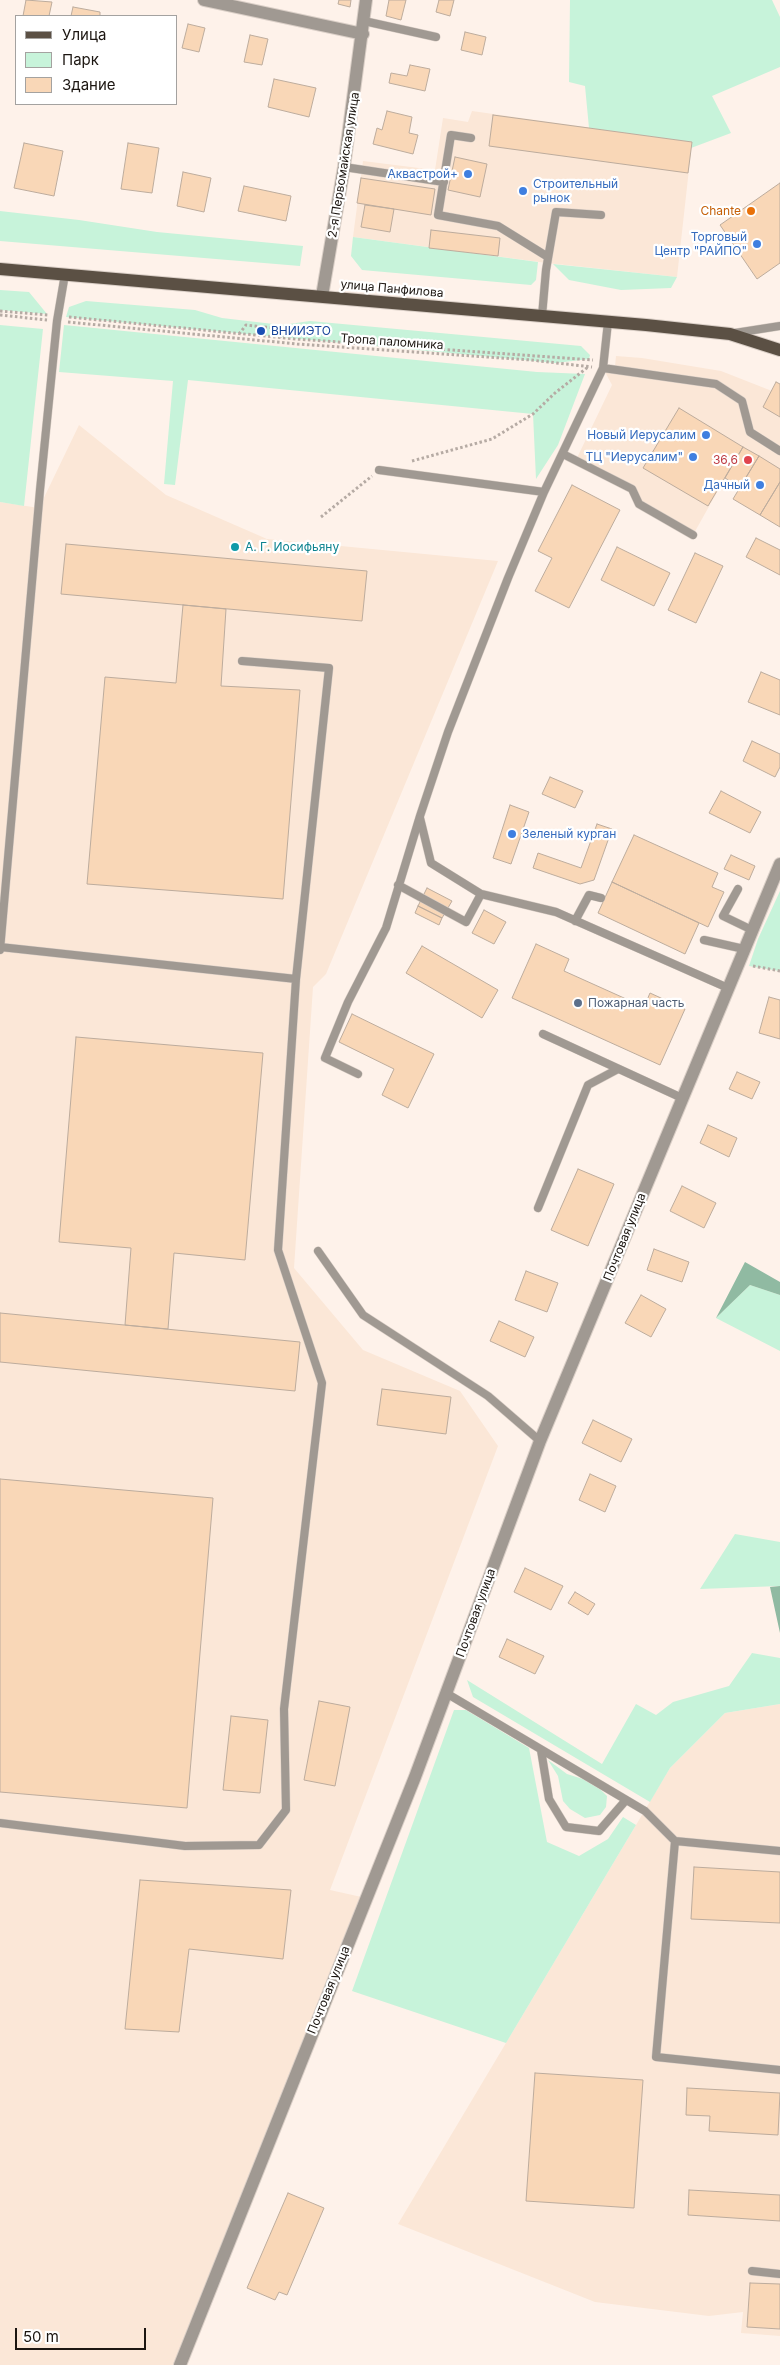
<!DOCTYPE html>
<meta charset="utf-8">
<style>
body{margin:0}
#map{position:relative;width:780px;height:2365px;overflow:hidden;background:#fef2ea;font-family:Inter,sans-serif}
canvas{display:block}
.legend{position:absolute;left:15px;top:15px;width:162px;height:90px;box-sizing:border-box;background:#fff;border:1px solid #a4a2a0;margin:0;padding:6px 9px;list-style:none;font-size:15px;color:#1c1611}
.legend li{display:flex;align-items:center;gap:10px;height:25px}
.legend b{width:25px;border:1px solid #a4a2a0}
.scale{position:absolute;left:15px;top:2328px;width:131px;height:22px;box-sizing:border-box;border:2px solid #1c1611;border-top:0;padding-left:6px;font-size:15px;line-height:18px;white-space:nowrap;color:#1c1611;-webkit-text-stroke:4px #fff;paint-order:stroke}
</style>
<div id="map">
<canvas width="780" height="2365"></canvas>
<ul class="legend">
<li><b style="height:6px;background:#5b5044"></b>Улица</li>
<li><b style="height:14px;background:#c7f3da"></b>Парк</li>
<li><b style="height:14px;background:#f9d7b7"></b>Здание</li>
</ul>
<div class="scale">50 m</div>
</div>
<script>
const c = document.querySelector('canvas').getContext('2d');
c.lineJoin = 'round';
function fill(path, color) { c.fillStyle = color; c.fill(path, 'evenodd'); }
const poly = rows => new Path2D(rows.map(r => 'M' + r).join(''));
function trace(path, color, width, dash) { c.strokeStyle = color; c.lineWidth = width; c.lineCap = dash ? 'butt' : 'round'; c.setLineDash(dash || []); c.stroke(path); }
function drawText(font, color, halo, rows, align = 'center') {
  c.font = font + ' Inter,sans-serif'; c.lineWidth = 4.5; c.setLineDash([]); c.textBaseline = 'middle'; c.strokeStyle = halo; c.fillStyle = color; for (const [text, x, y, turn = 0] of rows) {
    c.save(); c.translate(x, y); c.rotate((+turn || 0) * Math.PI / 180); c.textAlign = isNaN(turn) ? turn : align; if (halo) c.strokeText(text, 0, 0); c.fillText(text, 0, 0); c.restore();
  }
}
const built = poly([
 [472,111,692,142,677,277,547,263,353,237,363,161,435,170,443,118,468,122],
 [616,356,642,358,721,371,772,391,776,382,780,384,780,526,740,487,725,478,693,535,639,504,631,489,576,460,612,385,603,368,615,366],
 [79,425,166,495,267,539,498,561,326,974,313,987,294,1268,363,1350,460,1391,498,1446,330,1890,366,1898,180,2365,0,2365,0,502,39,508],
 [780,1704,780,2336,741,2333,743,2312,709,2316,595,2302,398,2224,670,1768,725,1713]
]);
const green = poly([
 [570,0,772,0,780,17,780,67,712,96,731,133,691,148,692,142,589,128,585,86,569,82],
 [0,211,79,220,157,232,303,246,300,266,0,241],
 [353,237,538,262,536,280,531,285,362,270,351,256],
 [553,264,677,277,671,288,621,290,569,280],
 [0,290,29,292,47,314,0,310],
 [86,301,195,310,222,318,282,325,310,321,581,346,590,355,589,359,556,363,66,317,69,307],
 [0,325,43,329,24,506,0,502],
 [64,325,537,372,585,374,558,445,536,479,533,414,188,380,175,485,164,484,173,381,59,372],
 [780,891,780,971,749,966,758,939],
 [750,1285,780,1295,780,1351,716,1318],
 [735,1534,780,1542,780,1586,700,1589],
 [752,1653,780,1658,780,1704,725,1713,670,1768,650,1802,473,1697,467,1680,602,1764,636,1704,656,1715,673,1702,729,1686],
 [454,1710,466,1710,529,1748,547,1842,579,1856,608,1839,623,1817,636,1825,506,2043,352,1991],
 [548,1760,567,1774,583,1779,601,1790,607,1796,606,1807,600,1815,585,1818,570,1809,563,1801,558,1776]
]);
const forest = poly([
 [745,1262,780,1282,780,1295,750,1285,716,1318],
 [780,1586,780,1633,770,1587]
]);
const building = poly([
 [26,0,52,2,49,16,23,16,26,0],
 [339,0,351,0,350,7,338,4,339,0],
 [389,0,406,0,401,20,386,16,389,0],
 [439,0,454,0,450,16,436,12,439,0],
 [73,7,100,12,100,16,71,16,73,7],
 [188,24,205,28,199,52,182,48,188,24],
 [465,32,486,37,482,55,461,50,465,32],
 [250,35,268,39,262,65,244,62,250,35],
 [410,65,430,69,425,91,389,83,391,73,407,76,410,65],
 [274,79,316,88,309,117,268,107,274,79],
 [387,111,412,117,409,133,418,135,413,154,373,144,377,128,382,130,387,111],
 [493,115,692,142,688,173,489,146,493,115],
 [24,143,63,151,54,196,14,188,24,143],
 [128,143,159,148,152,193,121,189,128,143],
 [455,157,487,164,480,197,448,190,455,157],
 [183,172,211,178,204,212,177,206,183,172],
 [361,178,435,189,431,215,357,203,361,178],
 [780,183,780,263,757,279,720,225,780,183],
 [244,186,291,196,286,221,238,211,244,186],
 [365,205,394,209,390,232,361,227,365,205],
 [431,230,500,238,498,256,429,248,431,230],
 [776,382,780,384,780,417,763,407,776,382],
 [679,408,743,447,708,506,643,468,679,408],
 [743,447,759,456,740,487,725,478,743,447],
 [759,456,780,469,780,482,760,515,733,499,759,456],
 [780,482,780,527,760,515,780,482],
 [572,485,620,510,569,608,535,591,552,558,538,551,572,485],
 [756,538,780,550,780,575,746,557,756,538],
 [66,544,367,571,362,621,61,594,66,544],
 [617,547,670,573,654,606,601,580,617,547],
 [695,553,723,566,696,623,668,610,695,553],
 [183,605,226,609,221,686,300,690,283,899,87,884,105,677,176,683,183,605],
 [761,672,780,680,780,715,748,702,761,672],
 [752,741,780,754,780,767,775,777,743,761,752,741],
 [550,777,583,791,575,808,542,794,550,777],
 [721,791,761,812,750,833,709,813,721,791],
 [510,805,529,812,511,864,493,858,510,805],
 [597,824,612,829,594,880,580,884,533,868,538,853,581,868,597,824],
 [634,835,718,873,712,887,724,892,708,927,612,882,634,835],
 [731,855,755,866,749,880,724,869,731,855],
 [612,882,699,923,685,954,598,913,612,882],
 [427,888,452,901,442,918,418,906,427,888],
 [418,906,442,918,439,925,415,913,418,906],
 [484,910,506,922,494,944,472,933,484,910],
 [536,944,569,959,564,971,644,1007,650,993,685,1009,660,1065,512,998,536,944],
 [422,946,498,990,482,1018,406,973,422,946],
 [769,997,780,1000,780,1039,759,1033,769,997],
 [352,1014,434,1054,408,1108,382,1095,394,1069,339,1042,352,1014],
 [76,1037,263,1053,245,1260,174,1253,168,1329,125,1325,131,1248,59,1242,76,1037],
 [737,1072,760,1082,752,1099,729,1089,737,1072],
 [708,1125,737,1138,729,1157,700,1143,708,1125],
 [578,1169,614,1184,588,1246,551,1230,578,1169],
 [682,1186,716,1203,704,1228,670,1211,682,1186],
 [654,1249,689,1262,682,1282,647,1270,654,1249],
 [526,1271,558,1283,547,1312,515,1300,526,1271],
 [641,1295,666,1309,651,1337,625,1323,641,1295],
 [0,1313,300,1342,295,1391,0,1362,0,1313],
 [499,1321,534,1337,525,1357,490,1341,499,1321],
 [382,1389,451,1397,446,1434,377,1425,382,1389],
 [593,1420,632,1439,621,1462,582,1443,593,1420],
 [590,1474,616,1486,605,1512,579,1500,590,1474],
 [0,1479,213,1498,187,1808,0,1792,0,1479],
 [525,1568,563,1586,551,1610,514,1592,525,1568],
 [575,1592,595,1604,588,1615,568,1603,575,1592],
 [507,1639,544,1656,535,1674,499,1657,507,1639],
 [319,1701,350,1707,335,1786,304,1780,319,1701],
 [231,1716,268,1720,260,1793,223,1790,231,1716],
 [694,1867,780,1872,780,1923,691,1919,694,1867],
 [140,1880,291,1890,283,1959,189,1949,179,2032,125,2029,140,1880],
 [535,2073,643,2080,634,2208,526,2201,535,2073],
 [687,2088,780,2093,778,2135,709,2131,710,2116,686,2115,687,2088],
 [689,2190,780,2195,780,2221,688,2215,689,2190],
 [288,2193,324,2208,287,2295,279,2292,275,2300,247,2288,288,2193],
 [750,2283,780,2284,780,2329,747,2327,750,2283]
]);
const path = poly([
 [0,311,48,315],
 [0,315,47,320],
 [69,317,296,339,593,360],
 [68,322,297,344,531,360,592,367],
 [239,334,246,325,274,328,282,337],
 [412,461,492,439,533,414,555,393,588,367],
 [321,517,372,476],
 [753,966,780,971]
]);
const lane = poly([
 [364,21,436,37],
 [471,138,451,135,438,215,498,226,548,257],
 [344,167,444,182],
 [542,316,546,270,556,212,601,215],
 [735,333,780,326],
 [603,368,716,384,742,401,750,432,780,451],
 [563,454,632,489,639,504,693,535],
 [379,470,544,492],
 [242,661,329,668,296,979],
 [420,818,431,863,481,894,556,912,728,988],
 [398,885,466,922,481,894],
 [738,889,723,916,752,930],
 [575,921,589,895,601,898],
 [704,940,744,949],
 [0,947,296,979,278,1250,322,1383,284,1709,286,1810,259,1845,185,1846,0,1823],
 [0,950,40,490,57,321,65,274],
 [543,1034,682,1098],
 [358,1074,325,1058,348,1002,386,928,420,816,448,732,508,578,544,492,603,368,608,322],
 [538,1208,588,1085,618,1069],
 [318,1251,363,1315,488,1396,540,1441],
 [446,1693,645,1811,675,1841],
 [541,1750,549,1799,566,1827,599,1831,626,1800],
 [780,1851,675,1841,656,2057,780,2070],
 [752,2271,780,2274]
]);
const street = poly([
 [204,0,363,34],
 [322,296,344,167,366,0],
 [180,2365,415,1777,540,1441,780,864]
]);
const primary = poly([
 [0,269,646,325,730,334,780,350]
]);
const markers = [
 [468,174,5,"#3f7fe0"],
 [523,191,5,"#3f7fe0"],
 [751,211,5,"#e8710a"],
 [757,244,5,"#3f7fe0"],
 [261,331,5,"#1a4fb4"],
 [706,435,5,"#3f7fe0"],
 [693,457,5,"#3f7fe0"],
 [748,460,5,"#e0444e"],
 [760,485,5,"#3f7fe0"],
 [235,547,5,"#0f9aa8"],
 [512,834,5,"#3f7fe0"],
 [578,1003,5,"#5c6f8a"]
];
const streetNames = [
 ["2-я Первомайская улица",344,165,-81],
 ["улица Панфилова",392,289,5],
 ["Тропа паломника",392,342,4],
 ["Почтовая улица",625,1237,-68],
 ["Почтовая улица",476,1613,-70],
 ["Почтовая улица",329,1990,-68]
];
const shopNames = [
 ["Аквастрой+",458,174],
 ["Строительный",533,184,"left"],
 ["рынок",533,198,"left"],
 ["Торговый",747,237],
 ["Центр \"РАЙПО\"",747,251],
 ["Новый Иерусалим",696,435],
 ["ТЦ \"Иерусалим\"",683,457],
 ["Дачный",750,485],
 ["Зеленый курган",522,834,"left"]
];
const foodNames = [
 ["Chante",741,211]
];
const transitNames = [
 ["ВНИИЭТО",271,331]
];
const healthNames = [
 ["36,6",738,460]
];
const cultureNames = [
 ["А. Г. Иосифьяну",245,547]
];
const serviceNames = [
 ["Пожарная часть",588,1003]
];
fill(built, '#fbe7d7');
fill(green, '#c7f3da');
fill(forest, '#90baa2');
fill(building, '#f9d7b7');
trace(building, '#bdac9d', 1);
trace(lane, '#dacfc7', 9);
trace(street, '#dacfc7', 14);
trace(primary, '#dacfc7', 14);
trace(path, '#b6aba4', 3, [2.5, 2.5]);
trace(lane, '#a09992', 8);
trace(street, '#a09992', 12);
trace(primary, '#5b5044', 12);
for (const [x, y, r, color] of markers) { const dot = new Path2D(); dot.arc(x, y, r, 0, 2 * Math.PI); c.fillStyle = color; c.fill(dot); trace(dot, '#fff', 2); }
drawText('12px', '#1c1611', '#fff', streetNames);
drawText('12px', '#366cbe', '#fff', shopNames, 'right');
drawText('12px', '#c56008', '#fff', foodNames, 'right');
drawText('12px', '#164399', '#fff', transitNames, 'left');
drawText('12px', '#be3a42', '#fff', healthNames, 'right');
drawText('12px', '#0d838f', '#fff', cultureNames, 'left');
drawText('12px', '#4e5e75', '#fff', serviceNames, 'left');
</script>
